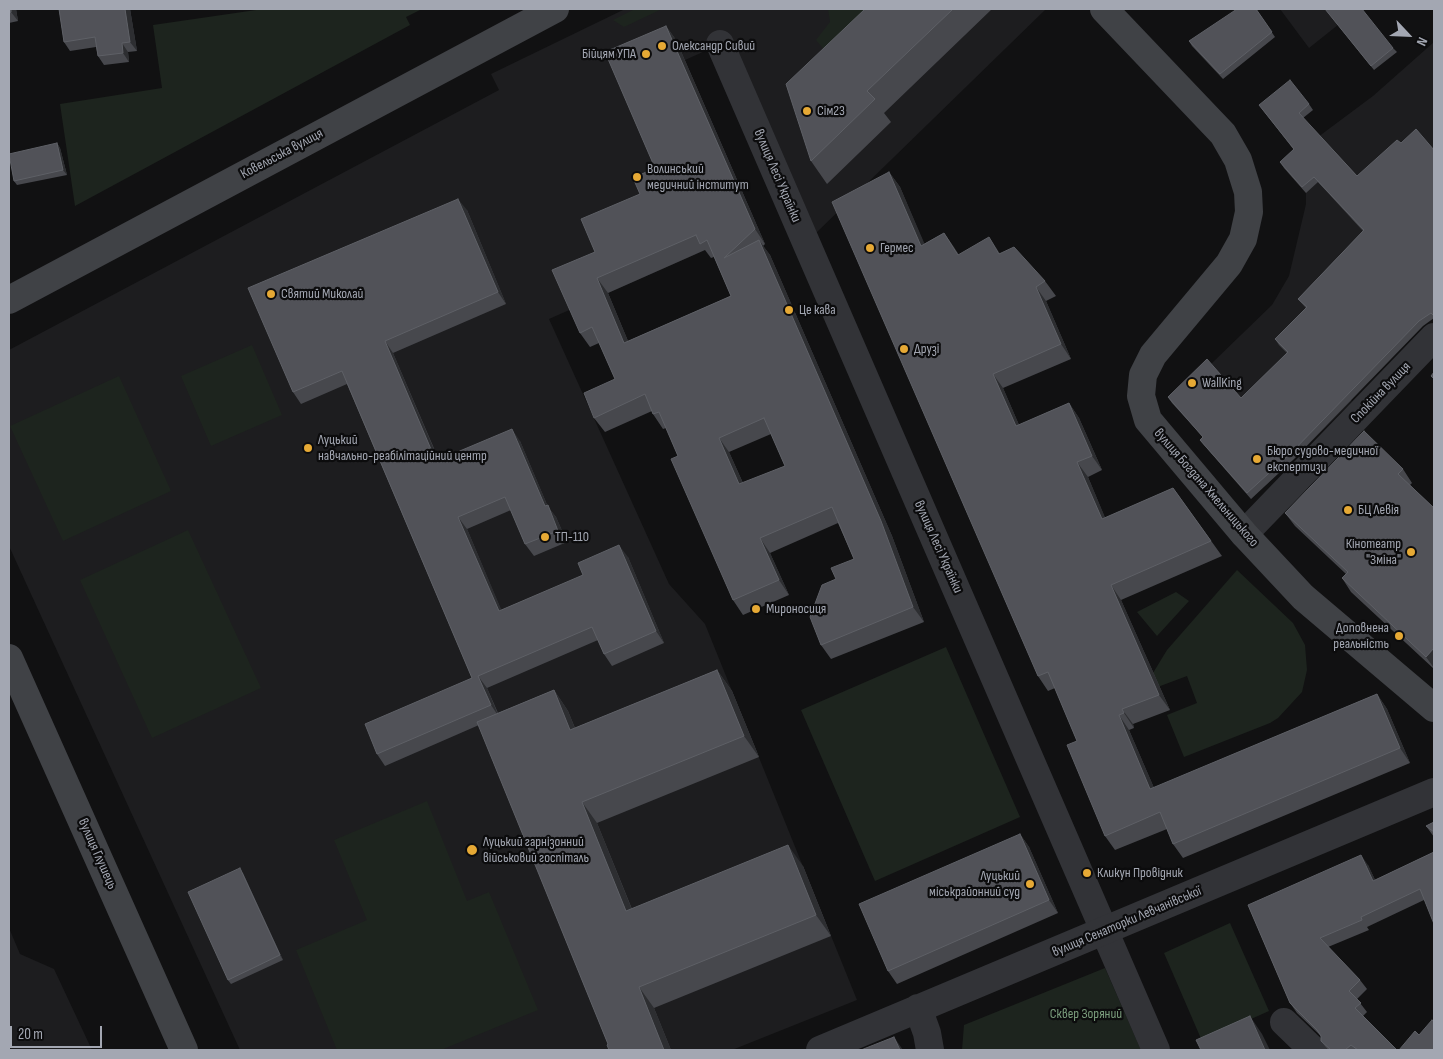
<!DOCTYPE html>
<meta charset="utf-8">
<style>
body{margin:0}
#map{position:relative;width:1443px;height:1059px;overflow:hidden;background:#111112;font-family:"Sofia Sans Condensed",sans-serif}
canvas{display:block}
.frame{position:absolute;inset:0;border:10px solid #a3a7b2;pointer-events:none}
.north{position:absolute;left:1383px;top:10px;width:50px;height:50px;-webkit-text-stroke:4px #0c0c0d;paint-order:stroke;rotate:115deg;font-size:14px;font-weight:700;line-height:20px;text-align:center;color:#a3a7b2}
.north::after{content:'';display:block;margin:auto;width:18px;height:22px;background:#a3a7b2;clip-path:polygon(50% 0,100% 100%,50% 72%,0 100%)}
.scale{position:absolute;left:10px;top:1026px;width:92px;height:22px;box-sizing:border-box;border:2px solid #a3a7b2;border-top:0;padding-left:6px;font-size:15px;line-height:18px;white-space:nowrap;color:#a3a7b2;-webkit-text-stroke:4px #0c0c0d;paint-order:stroke}
</style>
<div id="map">
<canvas width="1443" height="1059"></canvas>
<div class="frame"></div>
<div class="north">N</div>
<div class="scale">20 m</div>
</div>
<script>
const c = document.querySelector('canvas').getContext('2d');
c.lineJoin = 'round';
function fill(path, color) { c.fillStyle = color; c.fill(path, 'evenodd'); }
const poly = rows => new Path2D(rows.map(r => 'M' + r).join(''));
function trace(path, color, width, dash) { c.strokeStyle = color; c.lineWidth = width; c.lineCap = dash ? 'butt' : 'round'; c.setLineDash(dash || []); c.stroke(path); }
function drawText(font, color, halo, rows, align = 'center') {
  c.font = font + ' "Sofia Sans Condensed",sans-serif'; c.lineWidth = 4.5; c.setLineDash([]); c.textBaseline = 'middle'; c.strokeStyle = halo; c.fillStyle = color; for (const [text, x, y, turn = 0] of rows) {
    c.save(); c.translate(x, y); c.rotate((+turn || 0) * Math.PI / 180); c.textAlign = isNaN(turn) ? turn : align; if (halo) c.strokeText(text, 0, 0); c.fillText(text, 0, 0); c.restore();
  }
}
const built = poly([
 [625,9,1046,9,816,233,732,39,685,60,756,223,695,249,696,254,549,319,669,584,705,624,857,1000,732,1050,240,1050,9,546,9,350,499,90,491,74],
 [1280,9,1358,9,1309,48],
 [1434,42,1434,176,1300,349,1352,401,1294,459,1251,499,1204,445,1207,442,1211,364,1272,305,1289,276,1306,204,1306,193,1284,168,1314,140,1373,96],
 [9,928,20,954,54,969,92,1050,9,1050]
]);
const green = poly([
 [263,9,422,9,406,17,410,25,75,206,60,104,162,88,153,25],
 [635,9,662,9,624,27,613,20],
 [828,9,878,9,833,60,816,40,830,22],
 [252,345,282,415,211,446,181,376],
 [119,376,171,491,63,541,10,426],
 [188,530,261,688,152,738,80,580],
 [1237,570,1293,623,1305,645,1307,670,1302,692,1278,718,1270,723,1184,757,1167,715,1197,703,1187,676,1155,688,1153,673,1167,650],
 [1176,592,1189,601,1157,636,1137,612],
 [946,647,1020,817,875,881,801,710],
 [427,801,467,901,489,892,538,1010,441,1050,337,1050,296,950,367,920,334,840],
 [1230,923,1269,1011,1202,1041,1164,953],
 [1105,968,1141,1050,962,1050,964,1025]
]);
const pedestrian = poly([
 [720,44,1156,1050]
]);
const minor = poly([
 [1244,534,1434,337],
 [918,1008,927,1033,930,1050],
 [1284,1022,1313,1050],
 [820,1050,1434,792]
]);
const secondary = poly([
 [1104,9,1223,134,1238,160,1248,192,1249,212,1243,239,1229,264,1153,355,1143,375,1141,396,1148,420,1244,534,1303,597,1434,708],
 [9,300,555,9],
 [9,658,184,1050]
]);
const wall = poly([
 [9,9,16,9,18,21,9,23],
 [59,9,130,9,137,51,128,52,129,62,104,65,98,56,96,47,70,51,64,42],
 [865,9,992,9,884,113,891,122,827,184,811,161],
 [1256,9,1275,37,1223,79,1192,46,1189,41],
 [1325,9,1393,48,1397,52,1374,70],
 [666,26,676,40,765,244,763,246,770,255,892,536,924,622,831,659,821,645,836,579,854,559,838,523,770,553,789,595,743,615,733,600,678,456,666,428,663,429,653,414,652,411,605,432,594,418,615,379,599,343,590,347,580,333,595,252,640,194,655,168],
 [705,250,711,258,714,257,731,296,628,341,608,293],
 [771,434,785,466,743,483,729,452],
 [1309,104,1313,110,1303,118,1357,176,1401,143,1434,150,1434,318,1423,326,1294,459,1251,499,1204,445,1200,440,1203,437,1172,403,1168,397,1241,398,1287,353,1279,345,1275,339,1306,308,1298,299,1363,231,1318,182,1306,193,1284,168,1280,162,1294,150,1259,105],
 [57,143,60,148,67,175,17,185,14,181],
 [889,172,900,187,924,244,944,233,959,255,1000,253,1045,281,1056,296,1046,301,1071,359,1003,388,1019,425,1069,403,1079,418,1102,470,1088,477,1105,518,1173,488,1222,556,1121,600,1170,710,1133,724,1134,728,1129,730,1154,788,1377,694,1387,709,1410,763,1183,858,1173,844,1167,829,1115,850,1105,836,1077,741,1055,688,1048,691,1038,676],
 [467,210,506,304,393,353,439,460,520,441,548,507,556,517,567,542,534,556,525,544,511,510,467,529,501,610,628,557,664,643,612,666,604,654,598,640,487,688,498,713,554,690,568,711,575,728,717,670,732,691,759,757,597,823,632,909,803,866,831,936,654,1008,671,1050,609,1050,608,1044,479,725,385,766,377,754,472,678,347,384,301,404,293,392],
 [1403,469,1412,483,1410,485,1434,508,1434,669,1351,592,1342,578,1346,574,1295,526,1285,513],
 [1434,822,1434,837,1426,826],
 [1020,834,1029,847,1058,913,897,984,888,971],
 [1434,852,1424,900,1367,927,1369,930,1328,947,1360,980,1367,989,1357,999,1367,1012,1363,1016,1397,1050,1328,1050,1321,1041,1321,1036,1297,1013,1290,1003,1248,905,1368,865,1375,880],
 [243,873,283,960,231,984,228,980]
]);
const shadedWall = poly([
 [11,9,16,9,18,21,11,12],
 [125,9,130,9,137,51,130,42],
 [666,26,676,40,765,244,755,229],
 [122,43,128,52,129,62,123,53],
 [57,143,60,148,67,175,63,170],
 [889,172,900,187,932,261,921,246],
 [458,199,467,210,506,304,498,292],
 [944,233,954,247,968,270,958,255],
 [989,237,999,252,1009,269,999,254],
 [759,240,770,255,892,536,924,622,913,607],
 [597,278,608,293,635,358,624,343],
 [1036,287,1046,301,1071,359,1061,344],
 [385,341,393,353,444,473,436,461],
 [993,374,1003,388,1026,441,1016,426],
 [1069,403,1079,418,1102,470,1092,456],
 [512,429,520,441,548,507,556,517,567,542,558,531,545,506],
 [719,438,729,452,750,499,739,484],
 [1077,462,1088,477,1112,534,1102,519],
 [458,517,467,529,507,623,499,611],
 [760,538,770,553,789,595,779,580],
 [619,545,628,557,664,643,656,631],
 [1111,585,1121,600,1170,710,1159,695],
 [1434,648,1434,668,1426,657],
 [717,670,732,691,759,757,744,736],
 [478,676,487,688,499,717,491,705],
 [554,690,568,711,584,751,570,730],
 [1377,694,1387,709,1410,763,1400,748],
 [1122,709,1133,724,1134,728,1124,713],
 [1119,715,1129,730,1161,804,1150,789],
 [582,802,597,823,641,932,626,911],
 [1020,834,1029,847,1058,913,1049,900],
 [788,845,803,866,831,936,816,915],
 [1361,855,1368,865,1380,890,1373,881],
 [240,868,243,873,283,960,280,955],
 [639,987,654,1008,671,1050,664,1050],
 [1250,1016,1262,1034,1270,1050,1265,1050],
 [894,1037,903,1050,900,1050]
]);
const building = poly([
 [9,9,11,9,11,12,9,13,9,9],
 [59,9,125,9,130,42,122,43,123,53,98,56,95,37,64,42,59,9],
 [865,9,953,9,867,91,875,99,811,161,786,84,865,9],
 [1237,9,1256,9,1272,32,1220,74,1189,41,1237,9],
 [1325,9,1362,9,1393,48,1371,66,1325,9],
 [666,26,755,229,724,258,759,240,881,521,913,607,821,645,810,617,822,585,836,579,831,568,854,559,832,507,760,538,779,580,733,600,671,459,678,456,659,412,653,414,645,394,594,418,584,393,615,379,592,327,580,333,552,270,595,252,581,219,640,194,633,178,655,168,605,52,666,26],
 [696,235,700,244,707,240,731,296,624,343,597,278,696,235],
 [764,418,785,466,739,484,719,438,764,418],
 [1290,80,1309,104,1299,113,1357,176,1397,140,1401,143,1416,129,1434,150,1434,313,1433,315,1431,313,1419,321,1290,454,1247,493,1200,440,1203,437,1168,397,1207,359,1241,398,1288,352,1275,339,1307,307,1298,299,1364,230,1314,177,1302,187,1280,162,1294,149,1259,105,1290,80],
 [57,143,63,170,14,181,9,154,57,143],
 [889,172,921,246,944,233,958,255,989,237,999,254,1014,247,1045,281,1036,287,1061,344,993,374,1016,426,1069,403,1092,456,1077,462,1102,519,1173,488,1211,541,1111,585,1159,695,1122,709,1124,713,1119,715,1150,789,1377,694,1400,748,1173,844,1160,812,1105,836,1067,745,1077,741,1048,672,1038,676,832,202,889,172],
 [458,199,498,292,385,341,436,461,512,429,545,506,548,505,558,531,525,544,505,497,458,517,499,611,583,575,578,563,619,545,656,631,604,654,592,627,478,676,491,705,377,754,365,724,472,678,342,371,293,392,248,288,458,199],
 [1434,372,1434,379,1431,376,1434,372],
 [1364,431,1403,469,1398,474,1434,508,1434,648,1426,657,1342,578,1348,572,1285,513,1364,431],
 [717,670,744,736,582,802,626,911,788,845,816,915,639,987,664,1050,609,1050,607,1045,608,1044,477,722,554,690,570,730,717,670],
 [1434,822,1434,832,1426,826,1434,822],
 [1020,834,1049,900,888,971,859,904,1020,834],
 [1434,852,1434,924,1420,889,1361,917,1362,920,1320,938,1360,980,1349,991,1361,1003,1355,1008,1397,1050,1358,1050,1351,1045,1345,1050,1331,1050,1321,1041,1321,1036,1317,1030,1290,1003,1248,905,1361,855,1373,881,1434,852],
 [240,868,280,955,228,980,188,892,240,868],
 [1250,1016,1265,1050,1201,1050,1196,1040,1250,1016],
 [1432,1020,1434,1022,1434,1050,1399,1050,1415,1031,1419,1035,1432,1020],
 [894,1037,900,1050,861,1050,894,1037]
]);
const markers = [
 [662,46,5,"#e6a935"],
 [646,54,5,"#e6a935"],
 [807,111,5,"#e6a935"],
 [637,177,5,"#e6a935"],
 [870,248,5,"#e6a935"],
 [271,294,5,"#e6a935"],
 [789,310,5,"#e6a935"],
 [904,349,5,"#e6a935"],
 [1192,383,5,"#e6a935"],
 [308,448,5,"#e6a935"],
 [1257,459,5,"#e6a935"],
 [1348,510,5,"#e6a935"],
 [545,537,5,"#e6a935"],
 [1411,552,5,"#e6a935"],
 [756,609,5,"#e6a935"],
 [1399,636,5,"#e6a935"],
 [472,850,6,"#e6a935"],
 [1087,873,5,"#e6a935"],
 [1030,884,5,"#e6a935"]
];
const poiNames = [
 ["Олександр Сивий",672,46],
 ["Бійцям УПА",636,54,"right"],
 ["Сім23",817,111],
 ["Волинський",647,169],
 ["медичний інститут",647,185],
 ["Гермес",880,248],
 ["Святий Миколай",281,294],
 ["Це кава",799,310],
 ["Друзі",914,349],
 ["WallKing",1202,383],
 ["Луцький",318,440],
 ["навчально-реабілітаційний центр",318,456],
 ["Бюро судово-медичної",1267,451],
 ["експертизи",1267,467],
 ["БЦ Левія",1358,510],
 ["ТП-110",555,537],
 ["Кінотеатр",1401,544,"right"],
 ["\"Зміна\"",1401,560,"right"],
 ["Мироносиця",766,609],
 ["Доповнена",1389,628,"right"],
 ["реальність",1389,644,"right"],
 ["Луцький гарнізонний",483,842],
 ["військовий госпіталь",483,858],
 ["Кликун Провідник",1097,873],
 ["Луцький",1020,876,"right"],
 ["міськрайонний суд",1020,892,"right"]
];
const streetNames = [
 ["Ковельська вулиця",282,154,-28],
 ["вулиця Лесі Українки",777,176,67],
 ["Спокійна вулиця",1381,393,-46],
 ["вулиця Богдана Хмельницького",1206,488,49],
 ["вулиця Лесі Українки",938,547,66],
 ["вулиця Глушець",97,854,66],
 ["вулиця Сенаторки Левчанівської",1127,922,-23]
];
const parkNames = [
 ["Сквер Зоряний",1086,1014]
];
fill(built, '#1d1d1f');
fill(green, '#1d241e');
trace(pedestrian, '#323337', 28);
trace(minor, '#323337', 28);
trace(secondary, '#404246', 28);
fill(wall, '#47484d');
fill(shadedWall, '#2d2e31');
fill(building, '#515258');
trace(building, '#5e6066', 1);
for (const [x, y, r, color] of markers) { const dot = new Path2D(); dot.arc(x, y, r, 0, 2 * Math.PI); c.fillStyle = color; c.fill(dot); trace(dot, '#0c0c0d', 2); }
drawText('14px', '#a3a7b2', '#0c0c0d', poiNames, 'left');
drawText('14px', '#a3a7b2', '#0c0c0d', streetNames);
drawText('14px', '#7a9c7c', '#0c0c0d', parkNames);
</script>
